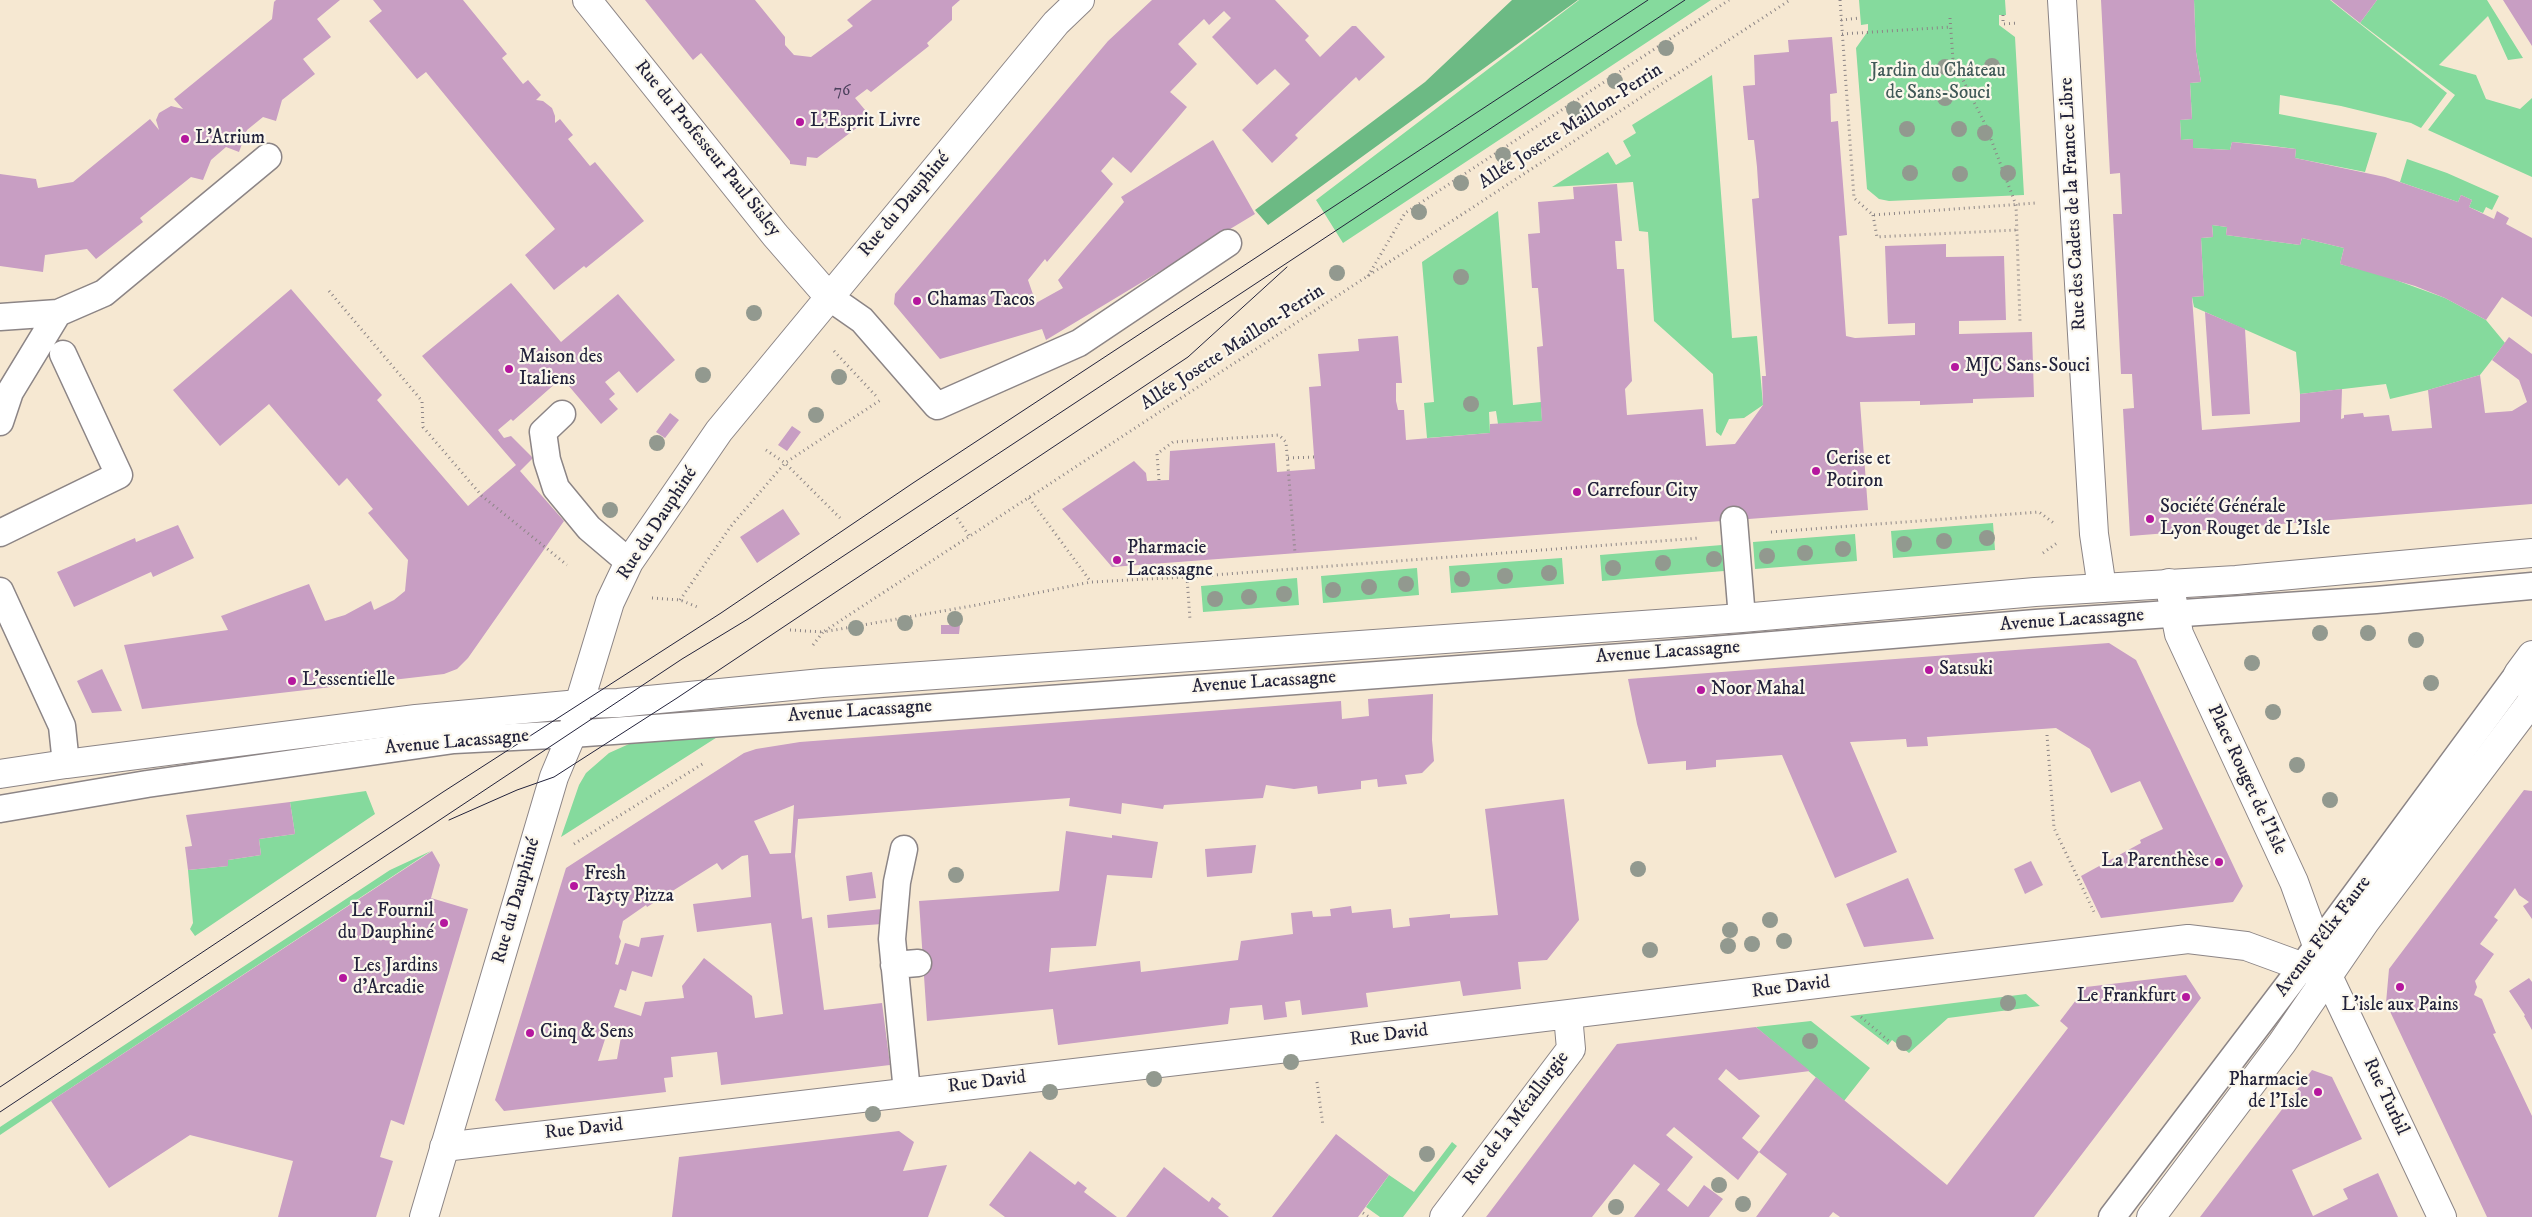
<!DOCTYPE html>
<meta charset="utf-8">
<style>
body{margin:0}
canvas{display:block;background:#f6e8d2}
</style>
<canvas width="2532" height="1217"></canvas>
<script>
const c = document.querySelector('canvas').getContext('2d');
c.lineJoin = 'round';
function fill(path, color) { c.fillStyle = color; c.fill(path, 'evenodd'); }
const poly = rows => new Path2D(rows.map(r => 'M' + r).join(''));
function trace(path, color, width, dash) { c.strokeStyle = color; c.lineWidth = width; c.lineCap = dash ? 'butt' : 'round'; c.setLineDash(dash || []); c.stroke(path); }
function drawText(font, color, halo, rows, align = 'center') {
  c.font = font + ' "IM FELL DW Pica",serif'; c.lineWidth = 4.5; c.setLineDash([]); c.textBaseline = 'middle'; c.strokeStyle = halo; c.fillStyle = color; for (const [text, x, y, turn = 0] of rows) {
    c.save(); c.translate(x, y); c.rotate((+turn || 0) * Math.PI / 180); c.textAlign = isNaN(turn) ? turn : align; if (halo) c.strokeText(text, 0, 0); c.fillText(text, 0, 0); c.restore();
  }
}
const green = poly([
 [1579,0,1711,0,1343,243,1316,200],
 [1859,0,2005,0,2006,15,1999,15,1999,25,2015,37,2024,195,1889,201,1879,199,1867,189,1856,48,1868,31,1868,24,1861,25],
 [2194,0,2330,0,2447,93,2421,128,2411,123,2341,106,2280,95,2279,114,2377,133,2365,172,2295,158,2296,149,2265,145,2232,142,2230,150,2193,148,2193,139,2181,140,2180,120,2192,119,2190,83,2201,82,2196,52],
 [2377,0,2487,0,2523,58,2508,60,2488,16,2439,65,2476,75,2486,99,2520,109,2532,98,2532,177,2428,130,2455,95,2360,23],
 [1712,75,1732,338,1757,336,1763,405,1744,418,1729,419,1721,436,1716,432,1713,374,1654,321,1648,232,1639,231,1633,182,1552,187,1608,152,1616,165,1631,156,1623,141,1636,133,1632,125],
 [2407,159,2447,173,2499,196,2492,210,2486,207,2483,213,2469,207,2472,200,2461,195,2458,202,2400,182],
 [1498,211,1513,405,1541,402,1542,421,1498,424,1496,411,1489,412,1490,433,1427,438,1424,403,1434,402,1422,262],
 [2212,225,2227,227,2226,235,2300,245,2302,238,2344,248,2340,264,2382,275,2445,298,2486,320,2505,343,2480,375,2428,390,2390,399,2386,384,2300,394,2296,352,2194,307,2192,297,2204,296,2201,238,2213,237],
 [1993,523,1995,550,1893,558,1891,531],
 [1855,534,1857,561,1755,569,1753,542],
 [1722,545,1724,571,1602,581,1600,555],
 [1562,558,1564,584,1451,593,1449,566],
 [1417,568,1419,595,1323,603,1321,576],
 [1297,578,1299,605,1203,612,1201,586],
 [722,734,561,837,579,785,586,773,609,753,629,744],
 [366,791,375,814,195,936,190,929,193,923,188,870,228,866,228,860,261,855,259,839,295,834,290,802],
 [431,851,51,1101,0,1135,0,1127,390,870],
 [2026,994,2040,1006,1948,1018,1909,1053,1892,1040,1888,1045,1850,1016],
 [1811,1021,1870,1068,1844,1101,1756,1027],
 [1452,1142,1457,1146,1403,1217,1380,1217,1366,1207,1389,1175,1414,1192]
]);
const forest = poly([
 [1512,0,1578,0,1268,225,1255,210,1425,82]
]);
const building = poly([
 [276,0,340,0,317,19,331,37,303,59,315,74,282,100,276,121,263,117,247,130,239,152,226,147,211,160,203,180,191,177,140,218,143,222,96,259,87,249,45,255,43,272,0,266,0,174,36,179,38,188,73,182,150,119,159,130,156,120,159,113,171,106,183,109,174,99,272,19,274,2],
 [373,0,463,0,507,54,502,58,523,84,528,80,541,95,536,100,543,101,552,108,555,116,555,123,560,119,573,135,568,139,590,166,595,162,644,221,586,268,584,266,554,290,525,255,555,229,426,72,417,79,369,21,382,11],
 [645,0,755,0,785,37,785,45,794,55,811,57,853,26,847,20,872,0,960,0,952,7,952,20,927,43,929,46,871,92,867,89,855,98,871,117,817,158,807,157,806,166,790,164,790,161,701,53,693,60],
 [1152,0,1275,0,1309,36,1305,40,1320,57,1352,26,1356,26,1385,57,1359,81,1356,77,1295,135,1298,138,1272,163,1242,130,1290,84,1275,69,1257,85,1212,37,1231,18,1224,11,1209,25,1204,19,1178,44,1197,64,1170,92,1187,107,1131,173,1113,157,1101,171,1113,184,1047,262,1045,259,1028,280,1036,303,1063,288,1058,280,1124,202,1121,197,1213,140,1255,214,1046,340,1042,329,940,359,894,304,895,294,1108,41],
 [2101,0,2194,0,2196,52,2201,82,2190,83,2192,119,2180,120,2181,140,2193,139,2193,148,2230,150,2232,142,2296,149,2295,158,2385,177,2458,202,2461,195,2472,200,2469,207,2494,219,2497,211,2509,218,2506,224,2532,238,2532,317,2502,297,2486,320,2445,298,2415,286,2340,264,2344,248,2302,238,2300,245,2226,235,2227,227,2212,225,2213,237,2201,238,2204,296,2192,297,2202,430,2300,422,2300,394,2342,389,2341,419,2344,418,2344,415,2363,413,2364,417,2389,415,2392,431,2432,428,2428,390,2480,375,2485,413,2512,411,2527,402,2519,380,2492,360,2509,337,2532,354,2532,504,2130,536,2123,409,2134,408,2132,374,2121,374,2113,214,2122,214,2120,173,2110,174],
 [2331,0,2377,0,2360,23],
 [2503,0,2532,0,2532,46],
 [1832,37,1837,93,1830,94,1831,122,1838,121,1847,235,1839,236,1846,336,1855,338,1915,335,1915,323,1888,324,1885,246,1946,244,1946,257,2004,256,2006,320,1959,321,1959,334,2032,332,2034,397,1973,399,1973,403,1920,405,1920,401,1860,402,1868,510,1112,567,1062,509,1134,461,1146,473,1147,481,1169,480,1170,451,1275,443,1277,472,1315,469,1309,387,1321,386,1318,354,1359,351,1358,339,1398,336,1402,383,1396,383,1396,401,1398,410,1404,410,1406,440,1490,433,1490,424,1542,421,1537,347,1543,346,1538,288,1532,288,1528,234,1540,233,1538,202,1574,199,1573,187,1617,184,1622,241,1615,241,1617,269,1624,269,1632,381,1625,389,1627,415,1703,409,1706,446,1735,444,1763,405,1762,376,1766,376,1752,199,1759,198,1757,167,1754,140,1748,140,1743,86,1755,85,1754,55,1789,52,1788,40],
 [511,283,561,342,618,294,675,360,637,393,619,371,605,382,615,394,609,399,618,409,601,424,568,385,557,382,513,421,511,419,498,430,504,438,511,436,533,458,520,471,564,521,468,658,457,669,444,674,142,709,124,645,228,630,221,616,309,584,325,621,345,615,371,601,374,610,394,600,405,591,408,560,368,513,373,509,347,478,339,486,269,404,220,446,173,390,291,289,382,395,377,400,468,506,516,465,422,356],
 [2205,312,2245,329,2250,414,2212,416],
 [670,413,679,420,665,438,656,432],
 [792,426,801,432,787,451,778,445],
 [783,509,800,534,757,563,740,537],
 [178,525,194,558,153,577,151,572,74,607,57,572,135,538,136,542],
 [941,625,960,625,959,634,941,634],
 [2109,643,2136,660,2243,886,2233,902,2101,918,2081,876,2141,843,2140,840,2163,829,2140,781,2111,793,2090,749,2056,728,1927,737,1928,746,1907,747,1906,739,1850,742,1897,852,1835,878,1782,755,1716,760,1716,767,1686,770,1686,761,1648,764,1637,724,1628,679],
 [102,669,122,711,92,713,77,681],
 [1433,694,1432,740,1434,761,1422,773,1405,775,1407,784,1378,787,1377,779,1361,781,1361,789,1318,794,1317,786,1294,789,1266,785,1263,798,1164,805,1163,809,1122,803,1121,814,1069,806,1070,798,798,819,795,856,802,919,812,917,824,1010,882,1003,890,1065,721,1085,717,1052,671,1057,673,1077,664,1078,666,1092,504,1111,495,1100,566,868,744,753,756,749,800,742,1341,701,1342,719,1369,716,1368,699],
 [794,805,791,853,770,854,754,821],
 [748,855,751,897,693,904,697,932,771,923,783,1014,755,1018,752,996,704,958,682,986,684,998,645,1002,641,1016,614,1007,620,989,626,991,632,971,652,977,664,935,641,938,639,947,625,943,618,965,615,964,621,941,619,937,623,921,646,905,647,907,717,863,722,870,742,856],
 [607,1033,621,1037,617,1059,598,1061],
 [2524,790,2532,791,2532,919,2523,906,2529,902,2519,895,2515,888,2494,917,2498,920,2480,944,2494,954,2475,981,2477,987,2474,995,2482,999,2496,1033,2493,1034,2532,1116,2532,1217,2487,1217,2386,1003,2389,969],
 [1564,799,1579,920,1547,960,1518,962,1521,989,1463,996,1460,981,1366,993,1368,1007,1302,1015,1300,1000,1285,1002,1287,1017,1264,1020,1262,1005,1230,1008,1228,1024,1058,1045,1053,1009,927,1021,919,901,1059,891,1066,831,1112,838,1112,835,1158,842,1152,878,1107,875,1096,946,1051,948,1049,972,1140,961,1141,972,1238,960,1241,941,1293,934,1291,913,1312,911,1313,917,1331,916,1330,909,1351,906,1352,913,1391,909,1393,928,1410,926,1409,918,1450,914,1450,918,1498,915,1485,809],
 [290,802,295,834,259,839,261,855,228,860,228,866,188,870,185,847,192,846,186,815],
 [1256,845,1252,873,1207,877,1205,849],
 [432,851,440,865,431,898,468,909,404,1125,391,1120,380,1157,393,1161,376,1217,278,1217,293,1161,190,1135,109,1188,51,1101],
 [2031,861,2043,885,2025,894,2014,869],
 [872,872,876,898,849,901,846,876],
 [1908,878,1934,939,1864,947,1846,904],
 [882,909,882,924,828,928,827,915],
 [2186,975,2201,998,2034,1217,1840,1217,1833,1212,1829,1217,1756,1217,1787,1174,1759,1152,1816,1077,1947,1185,2068,1028,2060,1021,2086,987],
 [2529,978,2532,982,2532,1030,2524,1016,2525,1015,2509,991],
 [1756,1027,1810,1071,1739,1080,1726,1069,1718,1079,1760,1116,1742,1138,1759,1152,1738,1180,1674,1127,1666,1135,1693,1157,1667,1190,1688,1207,1704,1185,1723,1199,1709,1217,1634,1217,1660,1184,1634,1164,1592,1217,1486,1217,1617,1044],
 [2312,1070,2332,1077,2362,1139,2292,1170,2313,1216,2348,1199,2343,1189,2378,1173,2398,1217,2200,1217],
 [899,1131,914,1142,903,1171,947,1165,928,1217,672,1217,679,1157],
 [1336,1134,1389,1175,1358,1217,1272,1217],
 [1030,1151,1075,1185,1078,1181,1087,1188,1084,1192,1117,1217,1005,1217,989,1205],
 [1164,1167,1209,1202,1212,1197,1221,1204,1218,1208,1229,1217,1126,1217]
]);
const path = poly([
 [1840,0,1854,198,1873,215,2036,203],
 [2003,15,2003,24,2019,23],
 [1950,18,1953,60,1986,126,2016,205,2020,322],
 [1841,20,1860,18],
 [1842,34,1951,27],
 [1873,215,1877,237,2017,230],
 [1368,276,1405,213,1729,0],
 [329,291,422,401,423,427,482,496,567,565],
 [834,351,876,396],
 [766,450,785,463,840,518],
 [1288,458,1314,457],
 [1159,480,1157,454,1173,442,1279,435,1286,442,1295,553],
 [1029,498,1091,582],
 [957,518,970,537],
 [1771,532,2039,512,2055,524],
 [2043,553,2057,543],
 [1187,577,1700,538],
 [652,598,680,600,700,608],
 [680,600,731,526,785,463,882,399],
 [790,630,823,632,1790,0],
 [813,645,823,632,977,605,1091,582,1187,577,1190,620],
 [2047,735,2054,828,2094,912],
 [574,844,704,763],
 [1861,1017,1890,1042],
 [1317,1082,1323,1126],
 [1363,1213,1369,1217]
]);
const service = poly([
 [829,297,862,320,937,406,1079,343,1228,243],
 [0,317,58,313,104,293,268,157],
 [562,414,543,432,547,460,556,488,589,528,629,562],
 [0,422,10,392,58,313],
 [1734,520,1742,618],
 [0,533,119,475,63,354],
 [0,591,62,726,66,764],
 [0,809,147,784,454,740,572,734,1664,654,2036,623,2376,600,2532,586],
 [904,849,897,882,892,939,907,1092],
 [894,965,918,963],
 [2112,1217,2302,967,2518,674]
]);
const minor = poly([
 [587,0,775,235,829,297],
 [2062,0,2094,534,2102,588],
 [2169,583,2179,634,2294,882,2328,976,2442,1217],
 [2532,655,2518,674,2532,690],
 [444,1147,1313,1045,2188,939,2246,946,2328,976],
 [1444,1217,1571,1049,1568,1015]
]);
const tertiary = poly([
 [579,704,610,602,629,562,719,431,1056,23,1080,0]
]);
const secondary = poly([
 [0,774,66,764,416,719,579,704,618,703,822,683,1742,618,2035,592,2236,580,2532,553],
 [424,1217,554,777,572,734,579,704],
 [2151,1217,2282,1043,2365,922,2532,701]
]);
const tram = poly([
 [449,820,517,790,554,777,677,698,1188,357,1287,267],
 [0,1087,443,792,721,613,913,483,1648,0],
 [0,1112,682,659,748,619,1685,0]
]);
const trees = [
 [1666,48],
 [1992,66],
 [1945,67],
 [1905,70],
 [1615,81],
 [1945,98],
 [1574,109],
 [1907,129],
 [1959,129],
 [1985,133],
 [1503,155],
 [1910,173],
 [2008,173],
 [1960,174],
 [1461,183],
 [1419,212],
 [1337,273],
 [1461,277],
 [754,313],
 [703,375],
 [839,377],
 [1471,404],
 [816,415],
 [657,443],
 [610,510],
 [1987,538],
 [1944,541],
 [1904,544],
 [1843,549],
 [1805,553],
 [1767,556],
 [1714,559],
 [1663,563],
 [1613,568],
 [1549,573],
 [1505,576],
 [1462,579],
 [1406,584],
 [1369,587],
 [1333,590],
 [1284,594],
 [1249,597],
 [1215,599],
 [955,619],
 [905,623],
 [856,628],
 [2320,633],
 [2368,633],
 [2416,640],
 [2252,663],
 [2431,683],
 [2273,712],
 [2297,765],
 [2330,800],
 [1638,869],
 [956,875],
 [1770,920],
 [1730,930],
 [1784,941],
 [1752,944],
 [1728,946],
 [1650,950],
 [2008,1003],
 [1810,1041],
 [1904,1043],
 [1291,1062],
 [1154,1079],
 [1050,1092],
 [873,1114],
 [1427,1154],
 [1719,1185],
 [1743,1204],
 [1616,1207]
];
const markers = [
 [800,122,5,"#b5179e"],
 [185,139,5,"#b5179e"],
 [917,301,5,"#b5179e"],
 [1955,367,5,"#b5179e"],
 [509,369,5,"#b5179e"],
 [1816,471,5,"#b5179e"],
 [1577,492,5,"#b5179e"],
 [2150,519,5,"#b5179e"],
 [1117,560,5,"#b5179e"],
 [1929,670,5,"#b5179e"],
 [292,681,5,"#b5179e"],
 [1701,690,5,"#b5179e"],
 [2219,862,5,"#b5179e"],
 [574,886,5,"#b5179e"],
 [444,923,5,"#b5179e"],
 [343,978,5,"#b5179e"],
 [2400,987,5,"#b5179e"],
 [2186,997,5,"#b5179e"],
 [530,1033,5,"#b5179e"],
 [2318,1092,5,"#b5179e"]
];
const numberNames = [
 ["76",842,92]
];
const parkNames = [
 ["Jardin du Château",1938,72],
 ["de Sans-Souci",1938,94]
];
const poiNames = [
 ["L'Esprit Livre",810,122],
 ["L'Atrium",195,139],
 ["Chamas Tacos",927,301],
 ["Maison des",519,358],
 ["Italiens",519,380],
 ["MJC Sans-Souci",1965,367],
 ["Cerise et",1826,460],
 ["Potiron",1826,482],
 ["Carrefour City",1587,492],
 ["Société Générale",2160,508],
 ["Lyon Rouget de L'Isle",2160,530],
 ["Pharmacie",1127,549],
 ["Lacassagne",1127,571],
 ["Satsuki",1939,670],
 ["L'essentielle",302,681],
 ["Noor Mahal",1711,690],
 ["La Parenthèse",2209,862,"right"],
 ["Fresh",584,875],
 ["Ta5ty Pizza",584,897],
 ["Le Fournil",434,912,"right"],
 ["du Dauphiné",434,934,"right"],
 ["Les Jardins",353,967],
 ["d'Arcadie",353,989],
 ["Le Frankfurt",2176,997,"right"],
 ["L'isle aux Pains",2400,1006,"center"],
 ["Cinq & Sens",540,1033],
 ["Pharmacie",2308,1081,"right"],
 ["de l'Isle",2308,1103,"right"]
];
const streetNames = [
 ["Allée Josette Maillon-Perrin",1571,127,-33],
 ["Rue du Professeur Paul Sisley",707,149,51],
 ["Rue des Cadets de la France Libre",2074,204,-93],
 ["Rue du Dauphiné",905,205,-50],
 ["Allée Josette Maillon-Perrin",1233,348,-33],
 ["Rue du Dauphiné",658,524,-57],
 ["Avenue Lacassagne",2072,621,-4],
 ["Avenue Lacassagne",1668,653,-4],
 ["Avenue Lacassagne",1264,683,-4],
 ["Avenue Lacassagne",860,712,-4],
 ["Avenue Lacassagne",457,743,-5],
 ["Place Rouget de l'Isle",2246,780,65],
 ["Rue du Dauphiné",517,901,-74],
 ["Avenue Félix Faure",2324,937,-53],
 ["Rue David",1791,988,-7],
 ["Rue David",1389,1036,-7],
 ["Rue David",987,1083,-7],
 ["Rue Turbil",2385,1097,65],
 ["Rue de la Métallurgie",1517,1119,-53],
 ["Rue David",584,1130,-6]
];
fill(green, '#85da9d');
fill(forest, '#6cba84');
fill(building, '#c89ec3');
trace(service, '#8c8586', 29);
trace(minor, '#8c8586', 30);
trace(tertiary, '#8c8586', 30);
trace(secondary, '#8c8586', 30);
trace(path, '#8c8586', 3, [1, 4]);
trace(service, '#fff', 26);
trace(minor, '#fff', 28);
trace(tertiary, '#fff', 28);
trace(secondary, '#fff', 28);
trace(tram, '#22223b', 1);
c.fillStyle = '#92998f';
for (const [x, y] of trees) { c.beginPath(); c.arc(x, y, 8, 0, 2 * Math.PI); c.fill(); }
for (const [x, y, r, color] of markers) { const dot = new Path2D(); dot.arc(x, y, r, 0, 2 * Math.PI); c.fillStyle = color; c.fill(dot); trace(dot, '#fbf7ec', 2); }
drawText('16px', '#4c415d', null, numberNames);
drawText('19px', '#405958', '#fbf7ec', parkNames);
drawText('19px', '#22223b', '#fbf7ec', poiNames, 'left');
drawText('19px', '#22223b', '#fbf7ec', streetNames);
</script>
